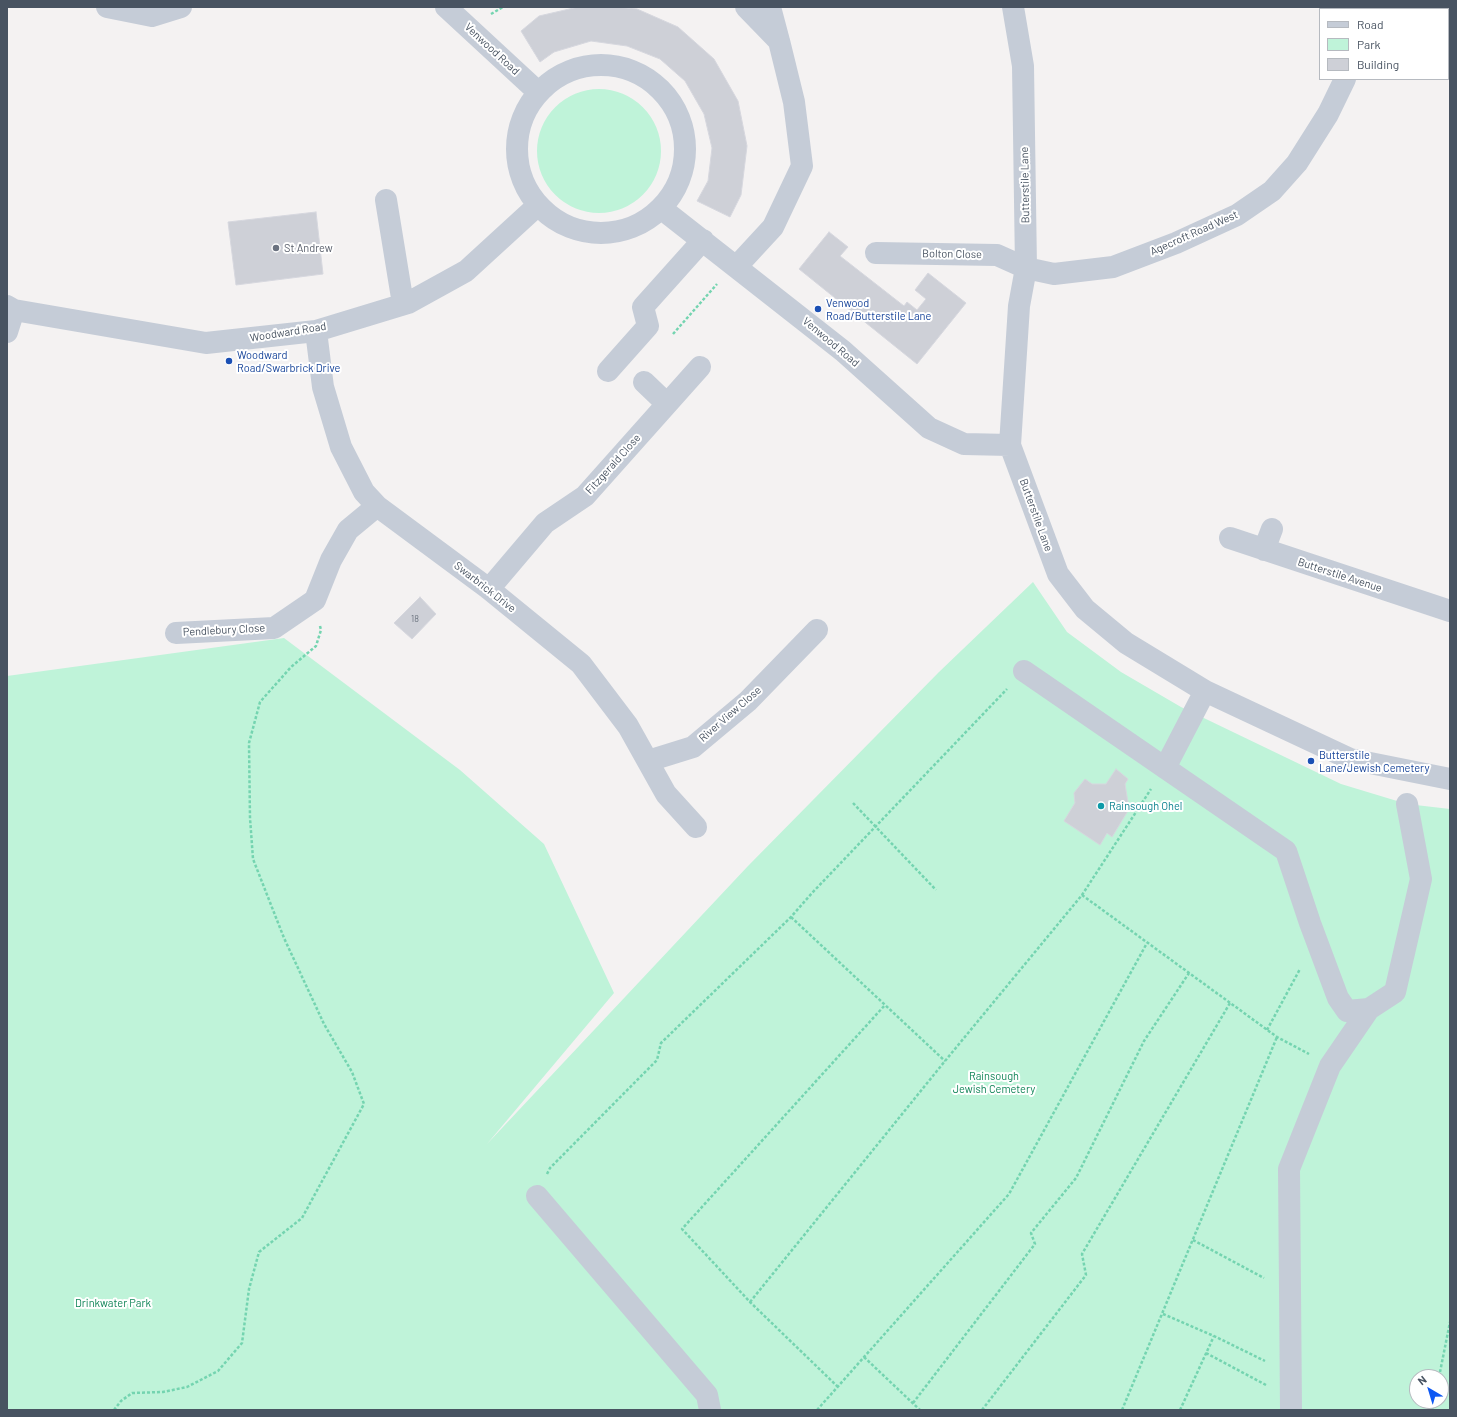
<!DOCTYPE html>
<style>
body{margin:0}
#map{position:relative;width:1457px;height:1417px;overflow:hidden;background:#f4f2f2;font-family:Barlow,sans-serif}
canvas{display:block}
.frame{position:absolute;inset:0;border:8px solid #485361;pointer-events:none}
.legend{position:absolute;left:1319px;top:8px;width:130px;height:72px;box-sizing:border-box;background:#fff;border:1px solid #b6bac0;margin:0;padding:5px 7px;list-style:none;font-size:12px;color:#485361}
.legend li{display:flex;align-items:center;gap:8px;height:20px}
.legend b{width:20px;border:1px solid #b6bac0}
.north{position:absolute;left:1409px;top:1369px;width:40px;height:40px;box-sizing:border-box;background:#fff;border:1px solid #b6bac0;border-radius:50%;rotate:322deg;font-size:11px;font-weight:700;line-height:16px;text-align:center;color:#485361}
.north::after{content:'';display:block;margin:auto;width:14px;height:18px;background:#0e58f3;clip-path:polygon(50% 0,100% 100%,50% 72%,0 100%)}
</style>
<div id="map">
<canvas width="1457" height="1417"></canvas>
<div class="frame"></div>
<ul class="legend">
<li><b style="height:5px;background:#c5ccd7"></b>Road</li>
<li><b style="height:11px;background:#bff3d9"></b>Park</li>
<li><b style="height:11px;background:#ced0d7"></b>Building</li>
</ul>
<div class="north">N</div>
</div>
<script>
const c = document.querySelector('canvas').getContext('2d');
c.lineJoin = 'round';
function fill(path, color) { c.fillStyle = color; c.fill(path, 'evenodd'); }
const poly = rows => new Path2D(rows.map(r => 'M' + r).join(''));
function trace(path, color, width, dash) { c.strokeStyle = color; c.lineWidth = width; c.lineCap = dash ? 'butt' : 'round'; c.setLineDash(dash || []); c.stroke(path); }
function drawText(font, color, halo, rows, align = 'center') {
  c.font = font + ' Barlow,sans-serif'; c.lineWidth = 4; c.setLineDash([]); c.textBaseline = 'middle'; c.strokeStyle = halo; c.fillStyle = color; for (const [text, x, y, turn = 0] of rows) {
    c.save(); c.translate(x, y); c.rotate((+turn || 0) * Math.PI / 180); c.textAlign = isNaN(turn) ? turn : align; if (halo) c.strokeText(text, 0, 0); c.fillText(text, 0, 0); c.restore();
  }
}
const green = poly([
 '537 151a62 62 0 1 1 124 0a62 62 0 1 1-124 0Z',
 [1033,582,1067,632,1121,672,1181,707,1341,784,1407,804,1450,809,1450,1410,7,1410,7,676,284,638,460,770,544,844,614,993,487,1144,748,866,939,672],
 [1417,1377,1441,1377,1441,1401,1417,1401]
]);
const building = poly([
 [578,7,615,7,637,9,678,27,714,59,738,101,747,146,741,195,730,217,697,201,708,181,712,148,704,114,685,81,660,59,627,46,591,41,554,52,540,62,521,31,539,16,578,7],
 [316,212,323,274,236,285,228,222,316,212],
 [829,232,848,247,840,256,904,306,907,302,917,310,926,299,915,290,928,273,966,303,917,364,799,269,829,232],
 [420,597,436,614,412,639,394,623,420,597],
 [1116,769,1128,779,1125,784,1129,809,1112,837,1107,833,1100,845,1064,821,1075,803,1074,793,1085,779,1092,784,1106,784,1116,769]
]);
const path = poly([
 [491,14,503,7],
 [673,334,717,284],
 [853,803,936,890],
 [1082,895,1277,1037,1309,1054],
 [791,917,945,1061],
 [1267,1030,1300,969],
 [547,1174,550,1168,657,1060,661,1043,791,917,812,893,1007,689],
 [1193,1240,1264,1278],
 [750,1302,945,1061,1082,895,1151,789],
 [1163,1314,1214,1336,1265,1361],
 [1206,1353,1266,1385],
 [864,1357,920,1410],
 [1439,1377,1450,1322],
 [838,1387,750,1302,682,1229,885,1005],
 [913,1403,1035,1244,1031,1233,1076,1178,1144,1041,1189,973],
 [114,1410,121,1401,132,1393,163,1392,187,1387,218,1371,242,1343,249,1289,259,1252,302,1218,364,1104,352,1072,324,1024,284,938,253,859,250,818,249,743,260,702,291,667,316,646,321,630,320,626],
 [817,1410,1009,1194,1147,943],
 [982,1410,1086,1275,1082,1254,1230,1003],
 [1122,1410,1277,1037],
 [1180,1410,1214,1336],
 [1432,1410,1434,1401]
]);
const minor = poly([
 [107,7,152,16,181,7],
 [446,7,538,92],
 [770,7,779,41],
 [1013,7,1023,66,1026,268,1019,306,1010,445,1058,574,1085,609,1126,643,1205,691,1350,759,1450,779],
 [1369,9,1370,7],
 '517 149a84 84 0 1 1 168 0a84 84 0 1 1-168 0Z',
 [386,200,403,304],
 [662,209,843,351,929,428,964,444,1010,445],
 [876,253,997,255,1026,268,1054,274,1113,267,1176,243,1237,215,1272,191,1297,163,1328,114,1345,79],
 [737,266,773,227,802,166,794,102,779,41,746,7],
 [7,306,14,310,206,343,316,331,408,303,466,271,537,206],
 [316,331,323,387,341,447,364,492,377,506,489,589,581,664,628,726,666,794,696,827],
 [7,332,14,310],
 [608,371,648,326,643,307,703,240],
 [644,382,667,404],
 [1230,538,1450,611],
 [1264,550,1272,529],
 [489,589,545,523,585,496,700,367],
 [176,633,274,628,315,600,331,560,348,530,377,506],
 [1024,671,1286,851,1310,923,1338,998,1347,1011,1369,1009,1395,992,1421,879,1407,804],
 [648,761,693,747,748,701,817,630],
 [1165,768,1205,691],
 [537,1196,707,1395,710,1410],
 [1291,1410,1289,1169,1330,1066,1369,1009]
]);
const markers = [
 [276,248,4,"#6b7280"],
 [818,309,4,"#1a4fb4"],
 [229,361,4,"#1a4fb4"],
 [1311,761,4,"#1a4fb4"],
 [1101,806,4,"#0f9aa8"]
];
const numberNames = [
 ["18",415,619]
];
const streetNames = [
 ["Venwood Road",492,49,43],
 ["Butterstile Lane",1025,185,-91],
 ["Agecroft Road West",1194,233,-24],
 ["Bolton Close",952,254,1],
 ["Woodward Road",288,332,-9],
 ["Venwood Road",831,342,40],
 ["Fitzgerald Close",613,464,-48],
 ["Butterstile Lane",1036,515,70],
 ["Butterstile Avenue",1340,575,18],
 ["Swarbrick Drive",485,587,38],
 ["Pendlebury Close",224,630,-3],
 ["River View Close",730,714,-41]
];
const worshipNames = [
 ["St Andrew",284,248]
];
const transitNames = [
 ["Venwood",826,303],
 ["Road/Butterstile Lane",826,316],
 ["Woodward",237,355],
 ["Road/Swarbrick Drive",237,368],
 ["Butterstile",1319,755],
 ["Lane/Jewish Cemetery",1319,768]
];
const cultureNames = [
 ["Rainsough Ohel",1109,806]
];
const parkNames = [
 ["Rainsough",994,1076],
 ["Jewish Cemetery",994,1089],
 ["Drinkwater Park",113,1303]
];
fill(green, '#bff3d9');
fill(building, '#ced0d7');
trace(building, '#d6d7de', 1);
trace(path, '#74d4b0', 2.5, [3, 2]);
trace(minor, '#c5ccd7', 22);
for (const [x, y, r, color] of markers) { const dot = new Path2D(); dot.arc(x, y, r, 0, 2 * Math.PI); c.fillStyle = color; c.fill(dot); trace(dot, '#fff', 1.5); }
drawText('9px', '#6a727e', null, numberNames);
drawText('11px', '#485361', '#fff', streetNames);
drawText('11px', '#5b616d', '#fff', worshipNames, 'left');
drawText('11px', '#164399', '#fff', transitNames, 'left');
drawText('11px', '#0d838f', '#fff', cultureNames, 'left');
drawText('11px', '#118558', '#fff', parkNames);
</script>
